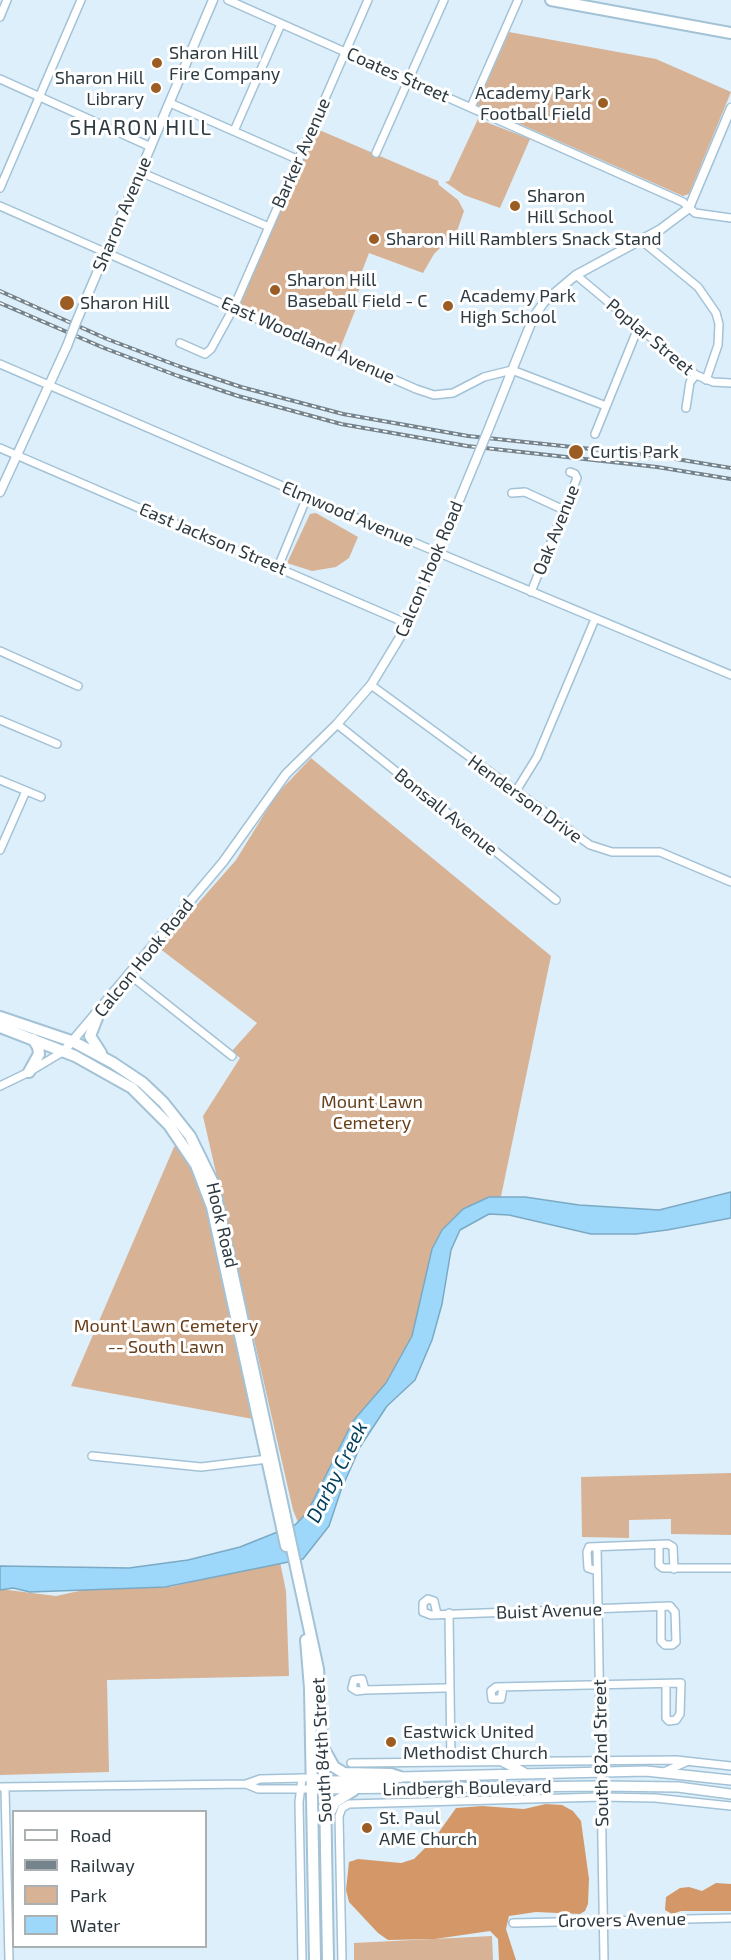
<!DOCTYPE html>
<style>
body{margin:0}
#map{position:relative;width:731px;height:1960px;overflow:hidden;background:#dceffb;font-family:"Exo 2",sans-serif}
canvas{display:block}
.legend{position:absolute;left:12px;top:1810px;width:195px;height:138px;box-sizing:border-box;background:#fff;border:2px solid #abb0b3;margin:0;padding:8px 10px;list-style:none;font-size:18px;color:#2d3a41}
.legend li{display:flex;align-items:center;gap:12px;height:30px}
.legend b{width:30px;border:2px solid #abb0b3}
</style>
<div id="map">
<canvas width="731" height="1960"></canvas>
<ul class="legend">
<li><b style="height:8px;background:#fff"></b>Road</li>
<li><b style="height:8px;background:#74838c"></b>Railway</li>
<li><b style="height:16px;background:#d8b294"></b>Park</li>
<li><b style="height:16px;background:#9dd8fb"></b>Water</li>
</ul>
</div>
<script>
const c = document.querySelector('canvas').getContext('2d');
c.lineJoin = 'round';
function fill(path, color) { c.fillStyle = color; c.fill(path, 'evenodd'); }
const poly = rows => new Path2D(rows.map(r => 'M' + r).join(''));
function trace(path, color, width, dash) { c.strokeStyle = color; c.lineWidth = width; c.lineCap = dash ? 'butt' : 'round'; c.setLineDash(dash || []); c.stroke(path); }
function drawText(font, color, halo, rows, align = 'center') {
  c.font = font + ' "Exo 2",sans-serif'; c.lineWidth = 6; c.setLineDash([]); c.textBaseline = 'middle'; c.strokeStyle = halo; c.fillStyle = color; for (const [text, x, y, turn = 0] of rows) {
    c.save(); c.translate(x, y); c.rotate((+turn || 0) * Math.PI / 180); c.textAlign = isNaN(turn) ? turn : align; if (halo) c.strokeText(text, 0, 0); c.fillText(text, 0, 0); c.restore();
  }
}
const green = poly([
 [509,32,656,59,731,92,689,194,683,196,477,105],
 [478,119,530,139,500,208,464,195,445,182,449,181],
 [317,129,438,181,439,185,458,200,464,211,457,231,434,254,423,273,369,253,359,279,363,281,355,299,359,301,339,351,238,307],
 [316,513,358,537,349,558,336,567,312,571,287,563,310,514],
 [311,758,551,956,499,1206,451,1231,430,1313,304,1537,293,1510,203,1116,240,1058,232,1051,257,1023,159,948,236,860,276,795],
 [179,1144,207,1205,253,1419,71,1386,174,1147],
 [731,1473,731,1535,671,1534,671,1519,629,1520,629,1538,582,1537,581,1477],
 [280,1562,286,1591,289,1676,107,1680,109,1772,0,1775,0,1589,56,1596,102,1586,170,1587],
 [492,1936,493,1960,354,1960,354,1943]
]);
const forest = poly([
 [546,1804,562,1805,573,1811,581,1821,589,1879,588,1904,585,1911,580,1914,536,1912,509,1916,506,1929,516,1960,499,1960,498,1939,490,1931,435,1939,388,1940,378,1933,349,1902,346,1890,349,1862,358,1859,401,1863,414,1859,434,1839,456,1808,482,1806,524,1809],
 [716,1883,731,1884,731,1911,681,1911,672,1914,665,1910,666,1897,680,1888,689,1887,702,1891]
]);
const water = poly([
 [731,1192,731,1218,667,1230,636,1234,591,1234,509,1215,489,1214,460,1230,451,1250,442,1304,432,1340,415,1380,387,1406,360,1447,341,1490,329,1526,303,1559,165,1587,30,1592,13,1588,0,1590,0,1566,129,1568,188,1560,240,1547,295,1525,307,1513,353,1421,386,1383,412,1336,432,1249,442,1230,463,1209,489,1197,525,1197,579,1205,659,1210,731,1192]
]);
const minor = poly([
 [228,0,683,202,695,213,731,218],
 [0,17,7,0],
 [0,79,151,147],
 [170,103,299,160],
 [471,107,518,0],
 [234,131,281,24],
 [376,153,444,0],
 [140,172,269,227],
 [0,188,81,0],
 [0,206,416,389,434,395,453,393,484,377,512,370,606,406],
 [642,241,698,287,716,313,719,324,718,345,706,380],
 [576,275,696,375,713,382,731,383],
 [180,343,205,354,211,349,234,307,368,0],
 [0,364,389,532,731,675],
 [686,408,690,382,696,375],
 [595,434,638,328],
 [0,448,408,624],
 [512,493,525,492,564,510],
 [278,567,307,497],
 [531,592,577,478,575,474,570,472],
 [0,651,78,686],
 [371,685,590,845,612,852,660,852,731,882],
 [0,720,57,744],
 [337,724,556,900],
 [0,780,41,797],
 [516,791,537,757,595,619],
 [0,850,26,791],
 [130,975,232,1056],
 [0,1086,29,1072,64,1051],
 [92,1456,201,1467,268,1459],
 [659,1545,659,1565,663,1568,731,1568],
 [597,1547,604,1960],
 [597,1571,588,1568,587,1552,589,1547,668,1544,673,1547,674,1569],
 [449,1613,451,1762],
 [437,1614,434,1601,428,1599,423,1603,423,1612,431,1615,670,1606,675,1612,676,1642,672,1645,665,1645,661,1641,661,1607],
 [503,1687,501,1699,492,1699,491,1691,496,1687,681,1683,680,1714,676,1720,669,1721,666,1718,666,1684],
 [365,1690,362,1679,354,1680,352,1688,357,1691,365,1690,444,1688,449,1688],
 [351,1763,676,1760,731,1766],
 [664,1772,686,1762],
 [246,1784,260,1779,305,1778],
 [0,1787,246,1784,258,1789,312,1789],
 [5,1788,9,1960],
 [513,1923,731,1918],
 [302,1960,299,1802,302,1778],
 [342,1960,339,1816,342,1808,349,1804,601,1797,655,1798,731,1806]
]);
const tertiary = poly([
 [77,320,213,0],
 [491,423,533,318,544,302,576,275,661,229,689,208,731,108],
 [0,492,67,346],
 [64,1051,223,862,286,774,337,724,371,685,408,624,475,462]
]);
const secondary = poly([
 [502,1761,523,1772],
 [312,1778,331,1781,391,1780,400,1777,646,1771,731,1780],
 [312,1789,601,1786,678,1787,731,1794]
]);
const primary = poly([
 [551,0,731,33],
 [99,1013,90,1036,101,1053],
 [0,1017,74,1042,113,1063,143,1083,163,1102,190,1136,213,1183,318,1669,325,1790,328,1960],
 [0,1027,75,1056,132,1088,169,1125,196,1165,212,1207,286,1546],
 [29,1072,39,1054,38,1047,33,1039],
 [306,1640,310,1688,315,1960],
 [325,1751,334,1767,344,1773,391,1774,400,1777],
 [328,1816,335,1802,354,1790]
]);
const rail = poly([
 [0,291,107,339,181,367,241,387,343,414,468,436,658,456,731,468],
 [0,303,104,348,178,376,238,396,341,424,467,446,657,467,731,479]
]);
const tertiaryBridge = poly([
 [67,346,77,320],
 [475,462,491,423]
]);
const markers = [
 [157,63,6,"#9b5d23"],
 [156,88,6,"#9b5d23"],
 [603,103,6,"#9b5d23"],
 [515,206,6,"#9b5d23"],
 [374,239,6,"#9b5d23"],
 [275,290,6,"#9b5d23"],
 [67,303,8,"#9b5d23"],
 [448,306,6,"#9b5d23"],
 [576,452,8,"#9b5d23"],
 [391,1742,6,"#9b5d23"],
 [367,1828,6,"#9b5d23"]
];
const poiNames = [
 ["Sharon Hill",169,53],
 ["Fire Company",169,74],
 ["Sharon Hill",144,78,"right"],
 ["Library",144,99,"right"],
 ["Academy Park",591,93,"right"],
 ["Football Field",591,114,"right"],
 ["Sharon",527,196],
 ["Hill School",527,217],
 ["Sharon Hill Ramblers Snack Stand",386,239],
 ["Sharon Hill",287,280],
 ["Baseball Field - C",287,301],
 ["Academy Park",460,296],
 ["High School",460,317],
 ["Sharon Hill",80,303],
 ["Curtis Park",590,452],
 ["Eastwick United",403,1732],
 ["Methodist Church",403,1753],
 ["St. Paul",379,1818],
 ["AME Church",379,1839]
];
const streetNames = [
 ["Coates Street",398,75,24],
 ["Barker Avenue",301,153,-66],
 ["Sharon Avenue",122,214,-67],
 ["Poplar Street",650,337,40],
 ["East Woodland Avenue",308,340,24],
 ["Elmwood Avenue",348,514,23],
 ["Oak Avenue",556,530,-68],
 ["East Jackson Street",213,539,23],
 ["Calcon Hook Road",429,569,-67],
 ["Henderson Drive",525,799,36],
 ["Bonsall Avenue",446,812,39],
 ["Calcon Hook Road",144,958,-51],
 ["Hook Road",222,1225,77],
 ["Buist Avenue",549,1611,-2],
 ["South 84th Street",322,1750,-93],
 ["South 82nd Street",601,1753,-91],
 ["Lindbergh Boulevard",467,1788,-1],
 ["Grovers Avenue",622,1920,-1]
];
const parkNames = [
 ["Mount Lawn",372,1102],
 ["Cemetery",372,1123],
 ["Mount Lawn Cemetery",166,1326],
 ["-- South Lawn",166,1347]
];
const waterNames = [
 ["Darby Creek",337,1472,-63]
];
const quarterNames = [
 ["SHARON HILL",141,128]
];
fill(green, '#d8b294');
fill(forest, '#d49868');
fill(water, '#9dd8fb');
trace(water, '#7ba9c3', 1.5);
trace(minor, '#a3c2d6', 10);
trace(tertiary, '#a3c2d6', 11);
trace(secondary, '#a3c2d6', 12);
trace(primary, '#a3c2d6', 14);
trace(minor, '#fff', 7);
trace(tertiary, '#fff', 8);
trace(secondary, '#fff', 9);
trace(primary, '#fff', 10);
trace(rail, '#74838c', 4);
trace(rail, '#fff', 1.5, [4.5]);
trace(tertiaryBridge, '#a3c2d6', 11, []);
trace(tertiaryBridge, '#fff', 8);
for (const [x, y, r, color] of markers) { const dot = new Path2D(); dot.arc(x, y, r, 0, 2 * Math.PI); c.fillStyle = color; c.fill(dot); trace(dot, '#fff', 2); }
drawText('18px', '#2d3a41', '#fff', poiNames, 'left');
drawText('18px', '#2d3a41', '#fff', streetNames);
drawText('18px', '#673e1a', '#fff', parkNames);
drawText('italic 20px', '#00405d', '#fff', waterNames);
c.letterSpacing = '1.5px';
drawText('21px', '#2d3a41', '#fff', quarterNames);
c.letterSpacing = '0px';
</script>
